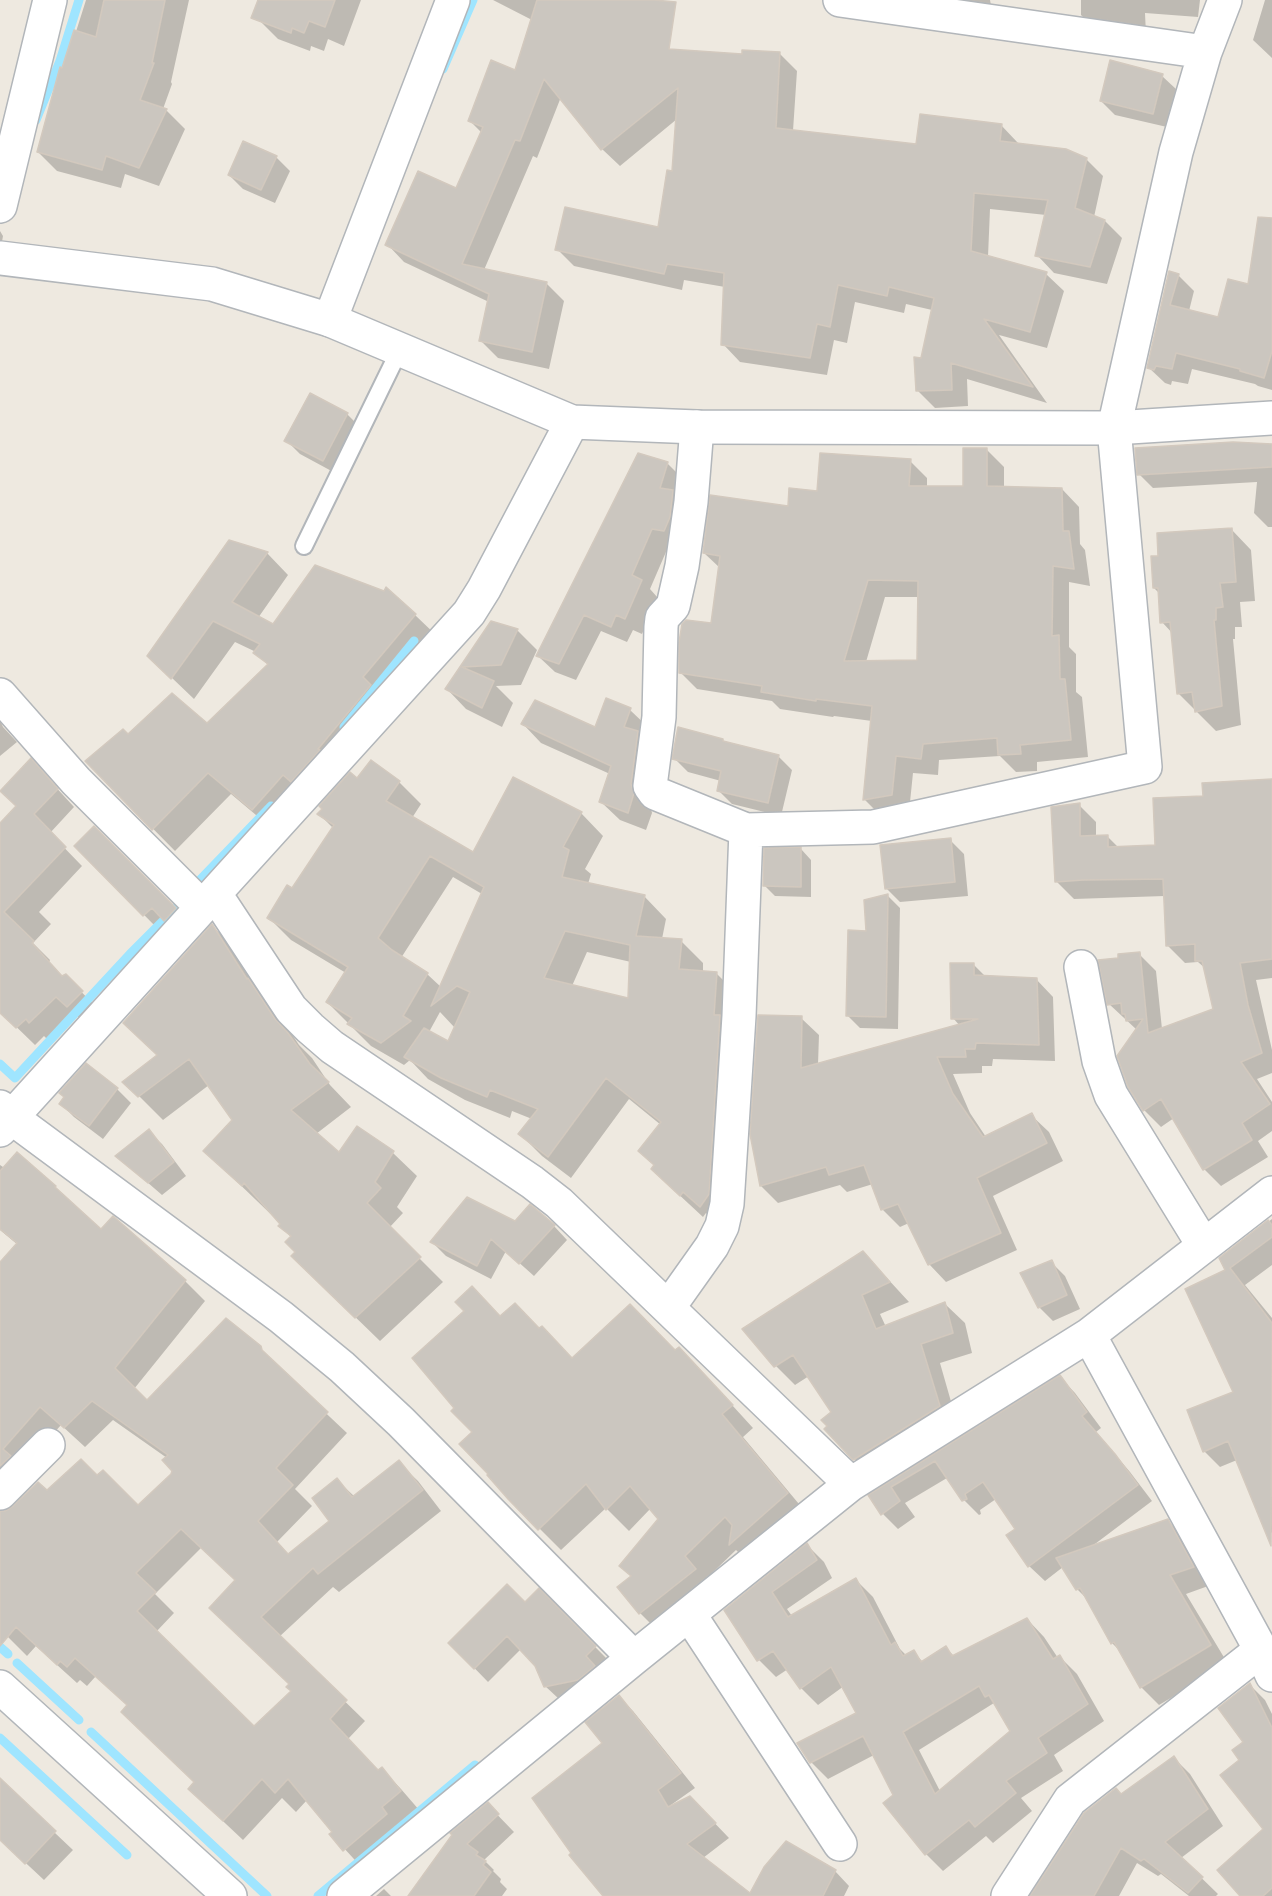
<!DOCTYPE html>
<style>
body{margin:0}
canvas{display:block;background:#eee9e0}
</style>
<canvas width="1272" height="1896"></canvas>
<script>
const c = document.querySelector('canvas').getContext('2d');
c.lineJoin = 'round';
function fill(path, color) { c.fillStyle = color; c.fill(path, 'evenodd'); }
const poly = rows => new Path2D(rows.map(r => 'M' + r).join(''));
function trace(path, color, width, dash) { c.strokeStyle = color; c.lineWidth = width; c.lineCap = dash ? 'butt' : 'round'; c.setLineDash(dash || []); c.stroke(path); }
const shadow = poly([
 [86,0,189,0,171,82,172,84,163,109,166,110,185,129,159,186,125,174,121,188,57,171,38,152],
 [267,0,361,0,344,46,328,39,324,51,311,46,310,51,278,39,259,20],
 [493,0,626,0,661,50,743,55,780,54,797,71,793,131,918,146,1001,125,1018,143,1018,145,1086,159,1103,176,1094,217,1105,221,1122,238,1107,284,1054,273,1037,255,1046,215,990,209,988,257,1046,274,1064,291,1047,348,999,335,1047,403,967,379,968,406,935,408,917,390,932,310,906,304,904,313,855,302,847,343,834,340,827,375,740,362,723,344,725,287,684,280,682,290,574,266,557,249,659,229,674,172,677,119,620,166,602,149,561,97,537,158,533,156,484,270,546,283,564,301,549,369,498,358,481,341,489,302,404,262,387,244,456,190,482,133,469,120,516,72,532,20],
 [921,0,990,0,991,5],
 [1081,0,1200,0,1198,17,1145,13,1146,34,1098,32,1081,15],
 [1265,0,1272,0,1272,58,1253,40],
 [1162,76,1176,89,1167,127,1115,115,1101,101],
 [276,157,290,171,275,203,243,189,229,175],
 [0,231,3,236,0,253],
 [1272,243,1272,390,1258,386,1255,384,1192,369,1188,384,1172,381,1171,385,1165,383,1148,367,1178,275,1194,291,1189,311,1219,319,1250,286],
 [347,414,361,428,337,474,300,454,286,440],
 [1272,445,1272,527,1268,527,1254,513,1257,482,1153,488,1139,474],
 [986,449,1004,467,1004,488,1062,489,1079,507,1080,544,1085,550,1090,586,1069,582,1069,647,1076,654,1076,692,1082,697,1088,757,1037,762,1037,771,1016,772,1000,756,939,760,938,775,913,773,909,812,881,816,864,799,872,721,834,716,833,717,780,709,772,701,697,689,680,672,712,625,720,568,704,553,819,493,910,461,927,478,927,488,964,488],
 [885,597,919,597,918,661,866,662],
 [667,463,684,480,669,545,650,589,658,598,642,634,633,630,627,642,601,631,576,680,555,672,538,656],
 [1232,530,1251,550,1255,601,1240,602,1242,627,1235,627,1235,639,1233,639,1241,725,1216,731,1178,693,1173,634,1162,622,1160,594,1154,588,1160,557],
 [267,553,288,575,258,618,273,625,415,615,437,636,275,831,231,794,175,851,87,762,128,736,207,725,268,665,256,652,235,642,194,699,149,656],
 [491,623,517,630,537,650,521,685,496,686,513,703,502,727,466,709,447,689],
 [630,710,649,728,650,803,652,813,646,830,620,820,601,802,610,774,541,743,523,724,595,729],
 [0,720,3,727,17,742,0,756],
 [725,743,778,756,792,770,781,816,732,804,718,790,721,781,688,772,674,758],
 [31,760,74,807,50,833,82,866,39,912,51,924,33,943,50,960,49,962,63,978,66,976,99,1010,86,1024,75,1014,48,1040,44,1036,35,1045,0,1011,0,825,18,806],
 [357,780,399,782,421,804,412,818,473,854,581,813,603,836,585,869,591,874,588,884,644,896,666,919,662,939,681,941,703,963,703,973,717,974,739,996,723,1228,706,1213,703,1217,675,1191,655,1166,661,1125,629,1099,571,1178,542,1156,520,1134,532,1119,512,1111,510,1118,465,1100,428,1079,410,1060,404,1065,371,1046,327,1002,346,973,291,940,269,918,293,890,333,828,319,814],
 [453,877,482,894,441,987,427,974,401,958],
 [587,952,631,962,630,999,572,986],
 [440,1012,455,1028,449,1043,429,1032],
 [1272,781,1272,978,1256,980,1272,1050,1272,1073,1257,1079,1272,1102,1272,1131,1258,1141,1268,1157,1221,1186,1204,1169,1174,1118,1161,1127,1144,1110,1137,1030,1109,1004,1120,959,1139,954,1156,971,1162,1029,1215,1010,1206,969,1198,962,1185,963,1168,946,1165,896,1074,899,1057,882,1079,805,1096,822,1096,837,1107,836,1119,848,1157,847,1204,798],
 [94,828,187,921,177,931,164,919,156,927,76,846],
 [950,840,964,854,968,896,900,902,886,888],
 [801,849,811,860,811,897,775,896,764,885],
 [888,896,900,908,898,1029,860,1028,847,1015,868,932],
 [212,926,236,949,299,1045,312,1058,330,1085,351,1107,316,1134,339,1154,358,1128,393,1153,417,1176,397,1207,403,1213,389,1228,443,1282,380,1341,317,1280,297,1252,292,1238,280,1226,281,1224,205,1151,234,1120,209,1085,163,1120,125,1082,159,1056],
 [973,964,986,977,1036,979,1053,997,1055,1061,993,1059,992,1066,982,1066,982,1073,953,1074,970,1113,986,1137,1031,1115,1049,1132,1063,1161,993,1196,1017,1250,946,1282,929,1264,909,1223,900,1227,883,1210,873,1184,847,1192,840,1185,778,1203,761,1186,801,1018,819,1035,818,1065,960,1026,953,1018],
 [117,1089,131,1103,103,1139,74,1117,61,1104],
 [148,1131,162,1144,186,1176,162,1195,117,1156],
 [0,1165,101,1231,185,1281,205,1301,134,1389,147,1402,280,1370,347,1433,295,1489,312,1506,277,1542,289,1555,331,1522,337,1480,355,1497,398,1462,418,1481,441,1511,339,1592,333,1587,279,1637,365,1721,348,1739,378,1772,382,1769,401,1789,420,1811,400,1827,406,1834,364,1870,331,1834,334,1832,307,1800,296,1812,282,1798,243,1840,209,1808,195,1783,128,1706,96,1676,87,1686,80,1680,77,1683,36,1646,27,1656,0,1629,0,1512,5,1513,47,1492,97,1477,138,1507,172,1475,174,1470,167,1458,113,1420,85,1447,61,1425,22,1469,0,1491,0,1264,18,1245,0,1230],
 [201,1548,237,1581,291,1684,293,1691,254,1728,156,1632,174,1613,155,1594],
 [1272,1219,1272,1265,1245,1285,1272,1318,1272,1533,1264,1525,1237,1460,1220,1467,1204,1451,1235,1393,1228,1271,1221,1258],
 [515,1223,554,1226,567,1240,534,1276,506,1251,491,1279,446,1256,432,1242],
 [863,1252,909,1302,880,1314,886,1327,945,1304,965,1323,972,1353,940,1363,958,1426,874,1479,826,1429,833,1412,809,1376,795,1385,776,1366],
 [1051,1262,1065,1276,1080,1309,1053,1321,1039,1307],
 [501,1318,540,1330,573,1359,675,1352,701,1371,753,1428,743,1437,809,1516,752,1566,736,1550,706,1579,717,1592,662,1635,640,1613,632,1577,660,1519,651,1508,629,1531,606,1508,561,1550,539,1528,474,1432],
 [1060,1377,1075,1393,1101,1428,1096,1432,1130,1472,1152,1501,1091,1547,1168,1521,1186,1539,1211,1585,1186,1594,1228,1664,1159,1705,1141,1687,1121,1652,1112,1643,1089,1601,1077,1589,1063,1567,1045,1581,1029,1566,1017,1530,996,1499,980,1510,981,1514,979,1515,964,1500,947,1478,905,1503,915,1517,898,1529,883,1514,870,1496],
 [807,1545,824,1562,832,1578,787,1609,792,1616,856,1580,873,1597,900,1649,907,1656,913,1652,923,1662,946,1648,954,1656,1027,1619,1044,1637,1058,1658,1060,1657,1077,1674,1104,1721,1054,1755,1063,1771,1021,1798,1032,1811,993,1843,986,1836,943,1871,926,1854,874,1755,828,1779,811,1762,858,1714,844,1686,818,1705,801,1688,788,1669,776,1677,759,1660,726,1610],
 [994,1703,1012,1732,940,1791,919,1750],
 [539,1590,609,1661,559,1699,545,1686,536,1665,521,1649,488,1682,450,1643,525,1604],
 [1250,1685,1265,1700,1272,1714,1272,1896,1242,1896,1265,1829,1241,1760,1245,1742],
 [619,1697,633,1711,695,1788,671,1805,672,1807,705,1813,729,1838,703,1858,751,1895,835,1871,849,1886,844,1896,605,1896,604,1744],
 [1174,1758,1190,1774,1223,1826,1181,1858,1218,1894,1216,1896,1189,1896,1161,1874,1158,1876,1137,1863,1119,1896,1032,1896,1122,1796],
 [0,1781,73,1850,44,1880,0,1839],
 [487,1804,514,1832,484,1860,494,1870,493,1871,501,1879,500,1882,507,1889,502,1896,410,1896],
 [384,1889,391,1896,376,1896]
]);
const stream = poly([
 [443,69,473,0],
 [36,120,60,61,79,0],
 [344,727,414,641],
 [195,885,271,806],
 [0,1064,15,1078,130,954,182,902,184,898],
 [0,1647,8,1654],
 [17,1663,79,1720],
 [91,1732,267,1896],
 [0,1738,127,1855],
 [318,1896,475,1765]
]);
const building = poly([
 [104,0,165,0,152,63,154,63,140,100,167,109,139,168,106,156,102,170,37,152,60,67,62,68,74,30,96,37,104,0],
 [258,0,335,0,325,27,309,21,304,33,292,28,291,33,251,18,258,0],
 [537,0,654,0,676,2,669,49,742,54,742,50,780,52,776,128,916,144,920,114,1002,124,1000,141,1066,149,1087,158,1075,208,1105,220,1090,267,1035,256,1048,200,974,193,971,251,1047,272,1030,332,984,319,1033,387,951,363,952,390,916,391,914,357,921,358,934,298,889,287,887,296,838,285,830,327,817,324,810,358,721,345,724,273,667,264,664,274,555,250,565,207,658,227,667,170,672,171,678,88,601,150,544,79,520,141,515,140,462,264,547,282,532,352,479,341,489,294,385,245,418,171,456,188,483,127,468,121,491,60,515,70,537,0],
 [1110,60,1163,74,1153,114,1100,101,1110,60],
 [243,141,277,156,261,190,228,175,243,141],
 [1258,217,1272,218,1272,351,1264,378,1240,371,1240,369,1176,353,1172,369,1156,366,1154,370,1147,368,1169,271,1179,274,1170,305,1218,317,1228,279,1248,284,1258,217],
 [310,393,348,413,323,461,284,441,310,393],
 [1233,442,1272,444,1272,467,1137,475,1135,448,1233,442],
 [963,448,987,448,987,486,1062,488,1063,531,1069,531,1074,569,1053,566,1052,636,1059,635,1060,679,1065,679,1071,740,1020,745,1021,754,998,755,997,738,923,744,921,759,896,756,892,795,863,800,872,706,816,699,816,701,761,692,762,686,679,673,679,642,682,624,686,620,711,623,720,556,703,553,710,495,788,506,789,488,817,491,820,453,911,459,909,486,963,486,963,448],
 [868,580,918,581,917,660,844,661,868,580],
 [638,453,668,462,660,488,673,490,670,517,664,531,652,529,632,575,642,580,625,619,616,615,611,627,584,615,559,664,536,656,638,453],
 [1232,528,1236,582,1220,583,1223,607,1216,608,1216,620,1214,620,1222,706,1195,712,1192,692,1177,694,1170,622,1160,623,1158,588,1153,588,1151,556,1158,556,1157,533,1232,528],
 [229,540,268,552,232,602,273,624,315,565,384,591,386,587,416,614,363,677,371,685,318,749,320,750,291,782,283,775,252,810,208,773,152,830,85,761,123,729,128,734,172,693,207,723,268,664,253,653,260,644,213,621,171,679,147,656,229,540],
 [491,621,518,629,501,665,462,667,494,681,482,708,445,689,491,621],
 [606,698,631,708,624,727,638,731,631,784,634,793,628,813,599,802,611,766,521,724,535,700,595,727,606,698],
 [678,727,723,739,723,741,779,755,768,803,717,791,721,771,672,759,678,727],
 [31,758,58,789,34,814,66,847,4,912,34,941,32,943,62,976,66,974,83,991,67,1007,56,997,29,1023,26,1019,16,1028,0,1013,0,823,16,806,0,791,31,758],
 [371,760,400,781,386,801,473,852,513,777,582,812,563,847,569,850,562,877,645,895,636,936,682,939,679,969,717,972,714,1015,720,1015,709,1194,700,1207,683,1192,680,1196,651,1169,654,1165,638,1151,661,1122,606,1078,548,1157,518,1134,538,1109,490,1090,487,1097,441,1078,404,1057,424,1028,448,1041,470,992,457,986,431,1006,484,887,430,856,378,938,392,950,428,973,403,1016,411,1021,381,1043,347,1024,352,1018,326,1002,348,967,267,918,287,885,292,888,334,825,317,814,322,809,319,806,350,772,357,778,371,760],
 [565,931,630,945,628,998,544,978,565,931],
 [1272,779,1272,959,1240,963,1248,1005,1262,1053,1241,1062,1270,1104,1242,1123,1252,1140,1203,1170,1161,1099,1143,1111,1128,1087,1117,1056,1143,1019,1126,1021,1125,1014,1122,1014,1121,1003,1107,1005,1098,960,1118,958,1118,954,1140,952,1148,1033,1213,1009,1202,961,1195,961,1195,944,1166,946,1163,879,1083,880,1055,882,1051,807,1080,803,1080,836,1108,835,1108,847,1155,845,1153,798,1203,796,1202,783,1272,779],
 [94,826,176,908,164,921,152,908,143,916,74,846,94,826],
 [951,838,955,882,885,889,880,845,951,838],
 [801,847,801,887,763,886,764,848,801,847],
 [888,894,886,1017,846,1016,848,930,866,931,864,900,888,894],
 [212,924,247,979,248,978,275,1019,288,1033,310,1064,329,1082,291,1110,339,1152,357,1126,394,1151,375,1182,381,1188,367,1203,421,1257,355,1318,291,1256,295,1252,285,1242,291,1236,278,1226,280,1224,244,1183,242,1186,203,1151,232,1120,189,1059,138,1097,122,1082,157,1055,123,1023,212,924],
 [950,963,974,963,974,975,1037,978,1039,1045,976,1043,975,1049,965,1049,966,1057,937,1057,953,1094,983,1137,1032,1113,1047,1143,977,1178,1001,1233,928,1265,898,1204,881,1210,864,1165,829,1175,826,1167,760,1186,750,1134,758,1015,802,1016,801,1068,978,1019,951,1019,950,963],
 [86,1063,118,1088,89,1126,59,1104,64,1097,59,1093,86,1063],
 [149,1129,174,1162,148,1183,115,1156,149,1129],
 [17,1152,56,1186,55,1187,101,1229,113,1216,186,1280,115,1368,147,1400,226,1318,261,1346,262,1350,328,1412,276,1468,293,1485,258,1521,288,1554,329,1521,312,1498,337,1478,352,1497,399,1460,423,1490,318,1574,313,1568,261,1617,347,1700,330,1719,378,1770,382,1767,401,1791,382,1807,387,1814,343,1851,329,1834,332,1832,288,1779,275,1793,262,1779,223,1821,188,1789,194,1782,121,1712,127,1705,75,1658,67,1667,60,1661,57,1665,16,1627,0,1646,0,1511,5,1511,13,1506,38,1482,47,1490,81,1459,97,1475,103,1470,138,1505,171,1474,172,1471,162,1460,168,1455,92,1401,64,1428,40,1407,3,1449,11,1456,0,1466,0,1262,17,1243,0,1229,0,1171,17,1152],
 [181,1529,235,1580,209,1608,289,1684,286,1687,291,1691,254,1726,137,1611,156,1592,136,1573,181,1529],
 [467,1197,515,1221,530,1204,555,1225,519,1264,491,1239,477,1266,430,1242,467,1197],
 [1268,1220,1272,1225,1272,1237,1230,1268,1272,1323,1271,1546,1228,1441,1203,1452,1187,1410,1233,1392,1185,1289,1225,1270,1219,1258,1268,1220],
 [863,1251,890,1282,862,1295,876,1329,945,1302,953,1333,921,1344,940,1406,853,1460,824,1429,827,1426,821,1420,831,1412,793,1355,774,1367,742,1329,863,1251],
 [1052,1260,1067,1295,1038,1308,1020,1273,1052,1260],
 [472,1286,500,1316,515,1303,539,1328,542,1326,572,1358,630,1304,675,1350,679,1347,733,1405,722,1414,788,1493,729,1545,732,1525,725,1517,685,1556,696,1569,639,1614,617,1587,631,1576,619,1566,658,1519,630,1486,606,1510,586,1484,538,1530,508,1499,487,1475,488,1474,459,1444,472,1432,451,1411,454,1408,412,1358,464,1311,455,1302,472,1286],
 [1060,1375,1087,1412,1082,1416,1115,1454,1138,1485,1028,1567,1006,1535,1015,1529,983,1482,965,1494,967,1499,962,1501,935,1461,891,1487,900,1501,881,1515,868,1495,1060,1375],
 [1168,1519,1194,1567,1170,1575,1211,1645,1140,1688,1114,1642,1111,1644,1080,1588,1076,1590,1056,1558,1168,1519],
 [807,1543,817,1560,772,1592,788,1617,856,1578,891,1645,895,1642,903,1656,914,1650,921,1662,946,1646,952,1656,1027,1618,1053,1659,1060,1655,1088,1704,1038,1738,1047,1753,1006,1781,1016,1793,975,1827,969,1820,925,1855,883,1803,893,1795,863,1736,810,1763,797,1743,856,1713,831,1667,800,1689,773,1651,757,1661,724,1610,807,1543],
 [979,1686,985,1697,989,1695,1010,1731,935,1794,903,1732,979,1686],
 [507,1584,525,1602,539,1588,596,1646,586,1656,595,1666,578,1680,544,1687,535,1666,507,1636,474,1669,448,1643,507,1584],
 [1250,1683,1272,1728,1272,1888,1263,1896,1240,1896,1217,1870,1263,1829,1220,1775,1239,1760,1232,1750,1243,1742,1218,1708,1250,1683],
 [619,1695,681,1773,658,1790,668,1807,690,1796,716,1823,687,1844,750,1893,764,1867,786,1841,836,1870,823,1896,603,1896,569,1855,571,1853,532,1798,602,1743,585,1722,619,1695],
 [1174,1756,1208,1809,1165,1842,1203,1877,1188,1893,1144,1859,1141,1861,1121,1848,1094,1896,1030,1896,1084,1813,1116,1788,1121,1794,1174,1756],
 [0,1778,56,1831,25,1864,0,1840,0,1778],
 [488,1802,499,1814,467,1844,478,1852,476,1855,486,1861,483,1865,491,1872,474,1896,408,1896,452,1835,450,1833,488,1802]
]);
const service = poly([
 [304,546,400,349]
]);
const minor = poly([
 [840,0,1205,52],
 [0,206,50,0],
 [330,320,453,0],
 [697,427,691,502,682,566,673,606,662,618,661,627,659,717,650,786,655,793,746,830,873,827,1145,767,1114,428,1176,152,1205,52,1225,0],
 [0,695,76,781,201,906],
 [215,894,291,1009,310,1028,332,1047,532,1182,559,1203,851,1484],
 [1081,967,1099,1061,1111,1095,1204,1246],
 [0,1107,12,1118,281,1317,342,1367,401,1422,634,1658],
 [0,1130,469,613,484,589,572,422],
 [668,1308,712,1246,722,1226,727,1204,739,1016,746,830],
 [1089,1335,1261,1650,1272,1675],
 [0,1493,48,1445],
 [689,1614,840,1844],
 [344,1896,634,1658,851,1484,1089,1335,1272,1193],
 [1008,1896,1070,1800,1261,1650]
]);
const tertiary = poly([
 [0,258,212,284,330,320,572,422,697,427,1114,428,1272,418],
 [0,1687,230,1896]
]);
fill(shadow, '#0003');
trace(stream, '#9fe5ff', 9);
fill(building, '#cbc6bf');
trace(building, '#d3c9be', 1.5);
trace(service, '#b2b6ba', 20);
trace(minor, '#b2b6ba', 36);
trace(tertiary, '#b2b6ba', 36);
trace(service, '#fff', 16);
trace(minor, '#fff', 33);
trace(tertiary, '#fff', 33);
</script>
